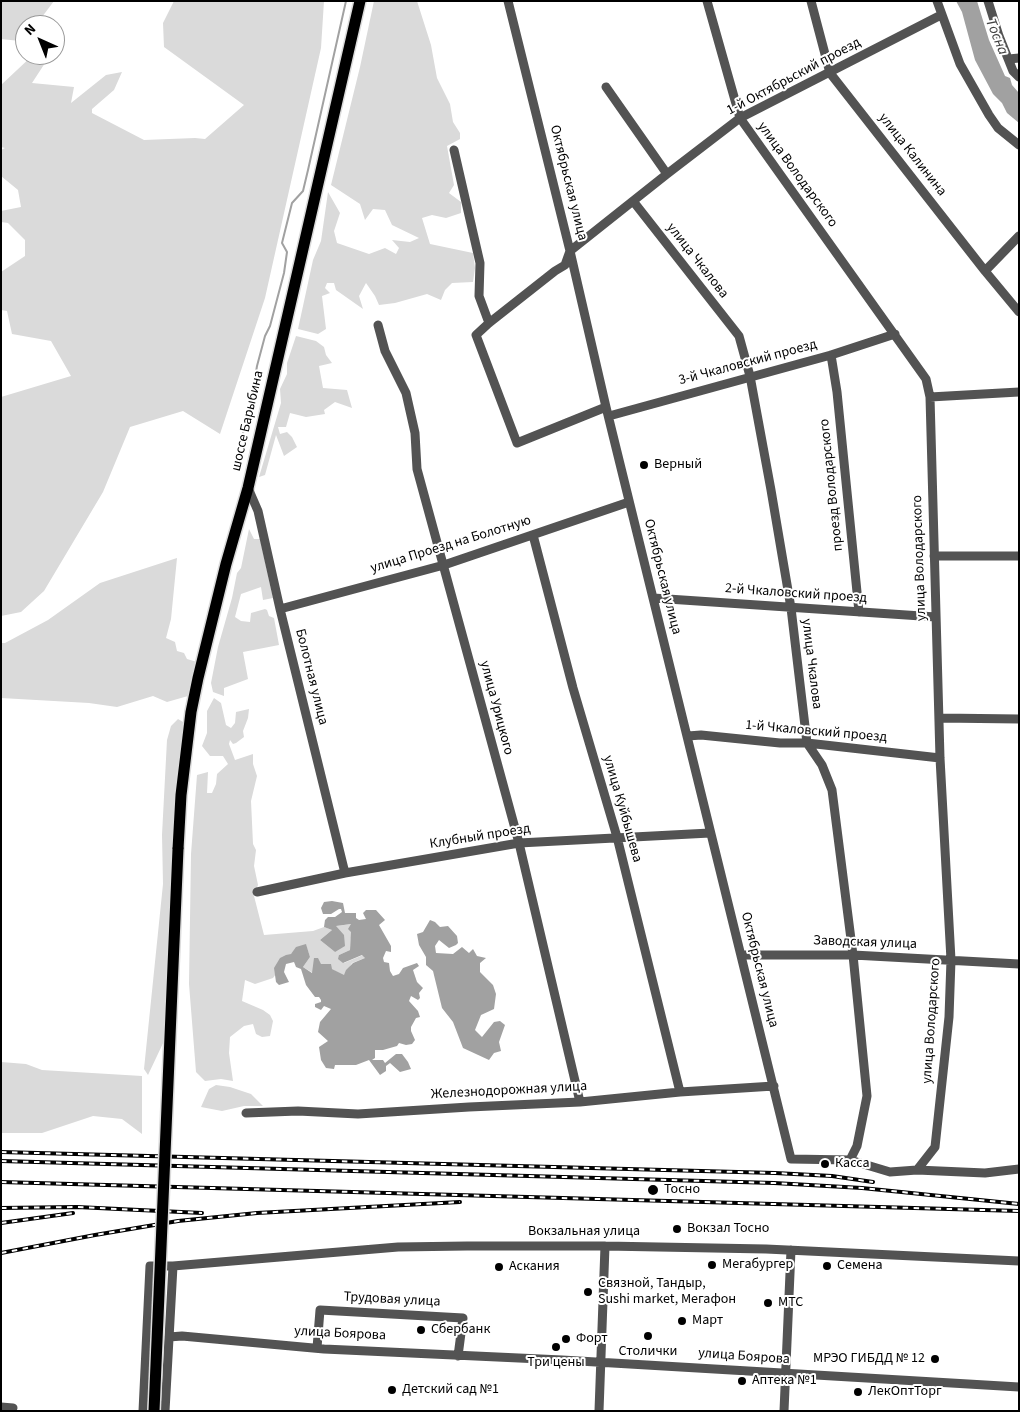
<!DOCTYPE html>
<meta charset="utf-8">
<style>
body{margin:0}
#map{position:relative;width:1020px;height:1412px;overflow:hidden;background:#fff;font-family:"Source Sans 3",sans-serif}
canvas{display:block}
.frame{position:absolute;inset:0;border:2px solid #000;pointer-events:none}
.north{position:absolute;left:15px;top:15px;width:50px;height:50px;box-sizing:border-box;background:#fff;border:1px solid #999;border-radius:50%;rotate:316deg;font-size:14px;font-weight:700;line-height:20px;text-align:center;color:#000}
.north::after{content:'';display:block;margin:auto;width:18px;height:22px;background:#000;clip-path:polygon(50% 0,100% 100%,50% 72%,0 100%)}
</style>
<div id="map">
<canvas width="1020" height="1412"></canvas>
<div class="frame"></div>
<div class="north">N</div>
</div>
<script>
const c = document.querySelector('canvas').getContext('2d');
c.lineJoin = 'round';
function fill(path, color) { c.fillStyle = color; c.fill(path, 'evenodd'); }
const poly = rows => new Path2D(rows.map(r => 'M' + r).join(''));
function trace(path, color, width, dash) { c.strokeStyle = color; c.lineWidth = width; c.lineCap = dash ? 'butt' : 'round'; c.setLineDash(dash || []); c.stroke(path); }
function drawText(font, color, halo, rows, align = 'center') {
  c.font = font + ' "Source Sans 3",sans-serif'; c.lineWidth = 4; c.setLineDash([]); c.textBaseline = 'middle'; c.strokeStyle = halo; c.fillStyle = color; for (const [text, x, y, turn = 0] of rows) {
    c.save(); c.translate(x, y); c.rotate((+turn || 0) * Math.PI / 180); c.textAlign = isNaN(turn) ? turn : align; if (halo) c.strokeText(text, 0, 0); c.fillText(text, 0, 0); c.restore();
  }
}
const green = poly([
 [1,1,54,1,42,17,33,20,31,25,25,25,25,34,20,41,1,39],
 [174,1,324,1,321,48,265,298,220,434,183,411,130,427,103,492,44,591,21,612,1,616,1,397,71,376,51,341,12,334,7,311,1,310,1,272,25,256,25,240,8,223,1,222,1,211,21,207,18,190,1,176,1,150,5,148,1,147,1,85,33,55,43,55,47,60,32,83,74,87,71,103,106,75,122,72,114,90,92,109,92,113,144,140,195,138,205,139,244,105,164,47,163,23],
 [374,1,417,1,431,45,437,78,450,104,453,122,460,133,460,139,447,146,454,185,449,193,461,202,461,213,446,218,432,215,422,218,430,244,473,253,475,268,473,282,452,283,445,290,441,300,427,294,395,303,379,305,375,296,366,283,359,296,363,309,336,290,334,283,327,283,325,288,330,293,322,296,326,329,318,334,298,329,313,260,321,241,328,192,340,213,334,231,337,243,369,254,385,248,396,254,399,248,392,240,410,242,419,238,392,225,385,210,373,209,365,220,360,204,331,185,360,67],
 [296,336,316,341,324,347,326,355,332,363,319,366,323,388,347,390,352,408,335,402,324,410,325,414,306,417,290,413,286,427,278,427,280,434,287,432,292,437,297,447,284,456,276,435,265,475,259,477,281,403,280,389,287,374,287,363],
 [249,529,254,539,260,539,273,598,263,600,261,587,241,594,235,617,241,621,250,622,251,613,265,609,267,610,269,616,274,618,279,645,243,652,248,679,224,688,224,696,213,692,211,683,218,647,232,598,237,573,241,568],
 [177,558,171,619,166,638,175,642,177,651,184,653,187,659,197,662,188,696,167,702,153,696,117,707,89,703,1,698,1,643,5,643,48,620,100,583],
 [214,698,221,703,226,725,231,728,235,723,236,712,249,709,248,718,243,731,244,737,236,743,233,744,230,740,229,744,235,760,253,754,253,764,257,776,251,801,253,844,256,850,254,866,258,885,254,896,264,935,313,931,324,927,332,930,320,940,335,952,336,926,352,924,350,950,339,955,344,963,363,955,365,958,352,963,344,976,332,969,313,973,303,967,310,957,306,945,291,954,273,978,255,984,245,980,242,1001,263,1010,270,1015,273,1021,270,1036,262,1037,256,1034,253,1024,244,1026,230,1037,229,1053,233,1081,221,1079,205,1081,196,1072,189,984,191,854,197,775,208,772,207,793,212,793,216,784,217,774,228,764,223,756,210,756,202,746,207,733,207,711],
 [178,719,183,722,180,768,177,772,165,1039,148,1075,144,1069,163,884,162,835,167,740,171,726],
 [1,1062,26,1064,42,1070,142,1076,142,1134,122,1119,93,1116,42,1133,1,1133],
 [216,1085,230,1087,251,1094,263,1106,244,1106,222,1111,201,1107,209,1089]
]);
const water = poly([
 [956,1,977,1,989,40,1005,76,1010,78,1012,85,1019,93,1019,123,1007,113,1002,103,993,94,975,60,962,12],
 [332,901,343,903,345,913,356,913,356,918,359,920,366,919,363,913,366,910,376,910,385,920,379,925,391,946,391,952,386,951,383,958,384,962,389,963,390,971,393,976,399,974,403,968,417,963,419,966,413,970,417,982,423,988,419,993,420,998,418,1000,411,996,409,1001,418,1011,420,1017,416,1018,411,1027,411,1031,415,1040,412,1044,406,1045,399,1043,397,1046,383,1050,375,1050,375,1058,372,1060,383,1060,385,1063,396,1054,402,1054,408,1062,411,1069,400,1072,390,1063,386,1066,386,1071,380,1075,369,1060,356,1065,335,1065,334,1069,326,1068,321,1060,319,1047,328,1041,318,1032,320,1022,331,1009,324,1006,321,1010,315,1007,315,1004,321,1002,321,1000,319,997,315,997,306,985,301,969,296,967,294,962,286,964,284,972,289,982,279,985,276,982,274,968,280,958,286,955,291,954,296,947,306,944,310,957,303,967,312,973,314,958,318,958,321,964,331,964,332,969,344,975,346,970,353,963,365,958,362,955,343,963,338,959,339,955,350,950,351,932,348,929,351,924,336,926,344,935,345,946,335,952,320,940,332,930,324,927,325,920,328,917,335,917,342,912,341,909,339,909,331,914,323,914,321,908,324,902],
 [430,920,435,922,440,927,448,926,457,936,458,943,456,945,449,948,439,940,435,946,436,953,453,954,462,947,469,953,473,949,477,956,486,958,480,963,480,972,493,985,496,994,494,1009,481,1015,475,1030,482,1037,494,1022,500,1021,505,1025,499,1042,501,1051,494,1053,489,1060,463,1048,453,1022,442,1008,433,971,426,965,426,957,419,945,417,934,423,932]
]);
const stream = poly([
 [239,449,251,402,257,366,265,336,270,326,284,273,287,252,282,243,292,203,303,191,308,170,346,1]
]);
const minor = poly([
 [508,1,570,251,606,407,791,1159,850,1160,890,1172,917,1170,985,1173,1019,1169],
 [707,1,740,118,926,379,930,397,940,758,951,960,949,1017,935,1147,917,1170],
 [811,1,830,73,985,271,1019,312],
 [937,1,960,64,989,115,998,128,1019,145],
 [988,1,999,36,1013,71,1019,77],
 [1009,59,1019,58],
 [606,87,667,174],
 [454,150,480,263,479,296,489,323],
 [633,201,739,336,750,376,771,490,791,608,807,743,822,765,832,790,853,955,867,1096,857,1146,850,1160],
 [985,271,1019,236],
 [378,325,385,351,406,393,415,433,417,469,519,843,580,1102],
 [831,355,837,392,859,612],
 [930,397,1019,392],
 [606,407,517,443,476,335,489,323,555,271,565,265,570,251,667,174,740,118,941,15],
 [609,416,831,355,895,334],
 [248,488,258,511,280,609,345,873],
 [533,535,573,688,617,837,680,1092],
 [934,556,1019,556],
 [653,598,936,617],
 [280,609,444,565,629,502],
 [940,718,1019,719],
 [688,736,701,735,780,743,807,743,940,758],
 [257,892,345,873,519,843,710,833],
 [741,955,853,955,1019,964],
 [246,1113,298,1111,358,1114,469,1107,580,1102,680,1092,774,1086],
 [169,1337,182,1336,324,1349,562,1360,1019,1387],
 [317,1348,320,1310,463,1318,458,1356],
 [1,1407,13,1408],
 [143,1411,150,1266,173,1266,398,1247,467,1246,605,1246,766,1249,1019,1261],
 [165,1411,173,1266],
 [599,1411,605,1246],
 [784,1411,791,1250]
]);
const major = poly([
 [178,849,181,795,191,712,198,678,226,564,248,488,360,1]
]);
const rail = poly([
 [1,1152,775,1173,832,1176,873,1182],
 [1,1161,774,1183,862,1188,1019,1204],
 [1,1182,1019,1211],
 [1,1208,77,1207,202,1213],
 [1,1223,73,1213],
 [1,1253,95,1235,178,1221,257,1213,460,1202]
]);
const majorBridge = poly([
 [154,1411,178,849]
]);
const markers = [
 [644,465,5,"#000"],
 [825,1164,5,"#000"],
 [653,1190,6,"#000"],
 [677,1229,5,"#000"],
 [712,1265,5,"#000"],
 [827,1266,5,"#000"],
 [499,1267,5,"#000"],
 [588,1292,5,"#000"],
 [768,1303,5,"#000"],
 [682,1321,5,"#000"],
 [421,1330,5,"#000"],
 [648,1336,5,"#000"],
 [566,1339,5,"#000"],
 [556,1347,5,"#000"],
 [935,1359,5,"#000"],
 [742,1381,5,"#000"],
 [392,1390,5,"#000"],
 [858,1392,5,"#000"]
];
const streetNames = [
 ["1-й Октябрьский проезд",794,77,-28],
 ["улица Калинина",912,155,52],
 ["улица Володарского",797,175,54],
 ["Октябрьская улица",568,183,76],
 ["улица Чкалова",697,261,52],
 ["3-й Чкаловский проезд",748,363,-15],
 ["шоссе Барыбина",248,421,-77],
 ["проезд Володарского",832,485,-96],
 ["улица Проезд на Болотную",451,545,-17],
 ["улица Володарского",920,558,-92],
 ["Октябрьская улица",662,577,76],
 ["2-й Чкаловский проезд",796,594,4],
 ["улица Чкалова",811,664,83],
 ["Болотная улица",311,677,76],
 ["улица Урицкого",496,708,75],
 ["1-й Чкаловский проезд",816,732,5],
 ["улица Куйбышева",622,809,74],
 ["Клубный проезд",480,837,-9],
 ["Заводская улица",865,943,2],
 ["Октябрьская улица",759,970,76],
 ["улица Володарского",932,1021,-86],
 ["Железнодорожная улица",509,1091,-3],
 ["Вокзальная улица",584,1232],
 ["Трудовая улица",392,1300,3],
 ["улица Боярова",340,1334,3],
 ["улица Боярова",744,1357,4]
];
const poiNames = [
 ["Верный",654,465],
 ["Касса",835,1164],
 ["Тосно",664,1190],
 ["Вокзал Тосно",687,1229],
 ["Мегабургер",722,1265],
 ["Семена",837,1266],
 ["Аскания",509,1267],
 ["Связной, Тандыр,",598,1284],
 ["Sushi market, Мегафон",598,1300],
 ["МТС",778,1303],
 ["Март",692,1321],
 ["Сбербанк",431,1330],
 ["Форт",576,1339],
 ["Столички",648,1352,"center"],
 ["МРЭО ГИБДД № 12",925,1359,"right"],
 ["Три цены",556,1363,"center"],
 ["Аптека №1",752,1381],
 ["Детский сад №1",402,1390],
 ["ЛекОптТорг",868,1392]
];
const waterNames = [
 ["Тосна",996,37,68]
];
fill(green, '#dadada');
fill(water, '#a1a1a1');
trace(stream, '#a1a1a1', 2);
trace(major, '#dbdbdb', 14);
trace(minor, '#535353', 9);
trace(major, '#000', 11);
trace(rail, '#000', 4);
trace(rail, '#fff', 2, [5.5]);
trace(majorBridge, '#dbdbdb', 14, []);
trace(majorBridge, '#000', 11);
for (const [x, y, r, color] of markers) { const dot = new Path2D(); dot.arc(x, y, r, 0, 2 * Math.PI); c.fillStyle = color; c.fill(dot); trace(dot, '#fff', 2); }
drawText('14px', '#000', '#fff', streetNames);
drawText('14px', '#000', '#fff', poiNames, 'left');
drawText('italic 15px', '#424242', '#fff', waterNames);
</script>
